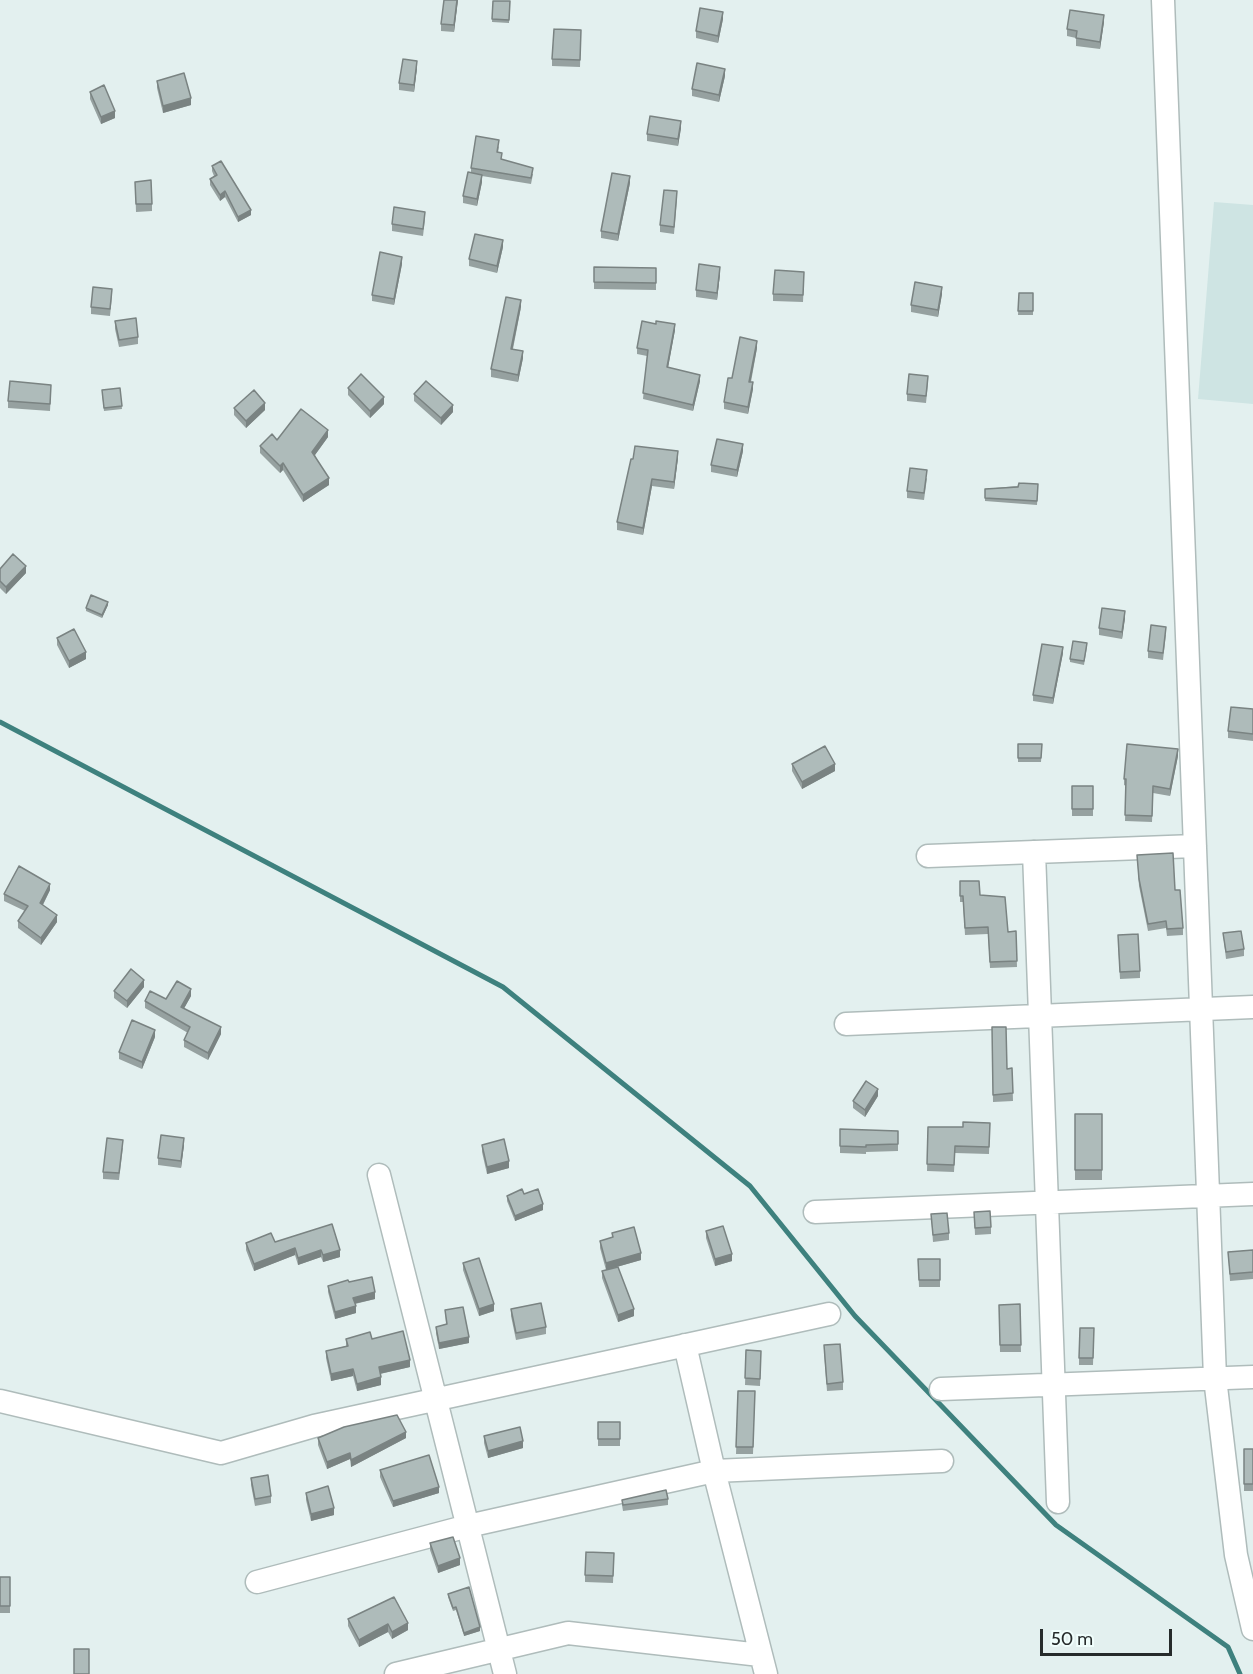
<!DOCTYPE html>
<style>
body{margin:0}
#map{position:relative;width:1253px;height:1674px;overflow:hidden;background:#e3f0ef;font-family:Cabin,sans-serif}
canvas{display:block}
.scale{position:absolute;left:1040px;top:1629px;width:132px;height:27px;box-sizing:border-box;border:3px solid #262b2b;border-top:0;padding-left:8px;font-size:18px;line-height:21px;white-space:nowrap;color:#262b2b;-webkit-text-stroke:4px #f0fefc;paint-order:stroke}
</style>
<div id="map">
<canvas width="1253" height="1674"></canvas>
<div class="scale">50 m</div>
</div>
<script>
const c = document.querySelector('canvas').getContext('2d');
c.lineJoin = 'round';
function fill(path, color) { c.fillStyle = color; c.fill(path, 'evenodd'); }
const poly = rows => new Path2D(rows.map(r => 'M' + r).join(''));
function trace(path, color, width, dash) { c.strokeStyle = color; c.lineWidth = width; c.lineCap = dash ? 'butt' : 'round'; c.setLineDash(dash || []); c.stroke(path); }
const built = poly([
 [1214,202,1253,205,1253,404,1198,399]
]);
const stream = poly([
 [0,722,503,987,750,1186,855,1316,1056,1525,1228,1647,1240,1674]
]);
const minor = poly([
 [1163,0,1215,1378,1236,1555,1253,1629],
 [1034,852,1058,1502],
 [928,856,1195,846],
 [846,1024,1253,1007],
 [379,1175,505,1674],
 [815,1212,1253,1194],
 [685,1345,714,1471,766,1674],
 [941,1389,1253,1377],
 [0,1401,221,1453,314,1426,829,1314],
 [257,1582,468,1526,714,1471,942,1461],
 [396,1674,568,1633,760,1655]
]);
const wall = poly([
 [458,0,454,32,441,31,441,24],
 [493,1,510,1,509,23,492,22],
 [723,19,718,43,696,38,696,31],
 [1104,22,1100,49,1076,46,1076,38,1067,36,1067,29],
 [581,30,580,67,552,66,552,59],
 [417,68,414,92,399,90,399,83],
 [725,76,719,102,692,96,692,89],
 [157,81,191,105,163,113,157,88],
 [90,92,115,118,101,124,90,99],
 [681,128,678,146,647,141,647,134],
 [499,146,498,153,502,160,533,174,531,184,482,176,482,182,477,206,463,203,463,196,471,173,471,168],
 [212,166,251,215,238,222,225,197,220,201,210,185,210,179,214,176,212,171],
 [135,182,152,204,152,211,136,212],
 [630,183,618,241,601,238,601,231],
 [677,199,674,234,660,232,660,225],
 [425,219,423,236,392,231,392,224],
 [503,247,497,273,469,266,469,259],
 [402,264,394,305,372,301,372,295],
 [594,267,656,268,656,290,594,289],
 [720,274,717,300,696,297,696,290],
 [804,279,803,302,773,301,773,294],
 [1019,293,1033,293,1033,315,1018,315],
 [942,294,938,317,911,312,911,305],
 [112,296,110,316,91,314,91,307],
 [521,307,513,349,523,358,518,382,491,377,491,369],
 [115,321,138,337,138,344,119,347,115,329],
 [675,330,668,368,700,381,693,411,643,399,647,356,637,354,637,348],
 [757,348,751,382,753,389,748,414,724,409,724,402,732,378],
 [928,383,926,403,907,401,907,394],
 [120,388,122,409,104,411,102,393],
 [348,388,384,404,370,418,348,395],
 [51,392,50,411,8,408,8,401],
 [414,394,453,412,441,425,414,401],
 [234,408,265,410,246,428,234,415],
 [328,437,315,455,329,485,303,502,283,470,280,473,260,453,260,446,277,440],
 [743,451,737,477,711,472,711,465],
 [678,458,674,489,652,486,643,535,617,530,617,522,631,459],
 [927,478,924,500,907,498,907,491],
 [1038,484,1037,505,985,501,985,489],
 [0,569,26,573,6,594,0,588],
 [108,605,102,618,86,611,86,608],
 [1125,618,1122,639,1099,635,1099,628],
 [1166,634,1163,660,1148,658,1148,651],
 [57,638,86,659,69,668,57,645],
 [1087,647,1084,665,1070,662,1070,659],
 [1063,653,1053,704,1033,701,1033,695],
 [1253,709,1253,741,1228,738,1228,731],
 [1018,744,1042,744,1041,762,1018,762],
 [1178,756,1170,796,1153,793,1152,822,1125,821,1126,786,1124,785,1124,779],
 [792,764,835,771,802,789,792,771],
 [1072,786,1093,786,1093,816,1072,816],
 [1137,855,1175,890,1183,928,1183,935,1167,936,1166,928,1148,931,1139,886],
 [960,881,980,895,1008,932,1016,931,1017,967,990,968,988,934,965,935,963,902,960,902],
 [50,890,43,905,57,922,41,945,18,928,18,921,25,911,4,901,4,894],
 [1223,933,1244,949,1244,956,1226,959],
 [1118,942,1140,971,1140,978,1120,979],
 [144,987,127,1008,114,998,114,991],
 [191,996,184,1008,221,1034,208,1060,184,1047,184,1040,188,1033,145,1008,145,1001],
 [992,1027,1007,1069,1012,1068,1013,1101,993,1102],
 [155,1037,142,1069,119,1059,119,1052],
 [878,1096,865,1117,853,1108,853,1101],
 [1075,1114,1102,1114,1102,1180,1075,1180],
 [990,1123,989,1154,955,1153,954,1172,927,1171,928,1127,963,1127],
 [840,1129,898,1144,898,1151,866,1152,866,1154,840,1153],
 [184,1145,181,1168,158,1165,158,1158],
 [482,1145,509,1168,487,1174,482,1152],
 [123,1147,119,1180,103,1179,103,1172],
 [524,1194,543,1210,515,1221,507,1201,507,1196],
 [974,1212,991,1227,991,1234,975,1235],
 [931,1214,949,1233,949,1240,933,1242],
 [332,1224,340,1257,323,1262,321,1257,298,1265,295,1255,254,1271,246,1250,246,1243,275,1242],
 [706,1231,732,1261,715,1266,706,1238],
 [612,1233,641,1260,606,1270,600,1248,600,1241,612,1238],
 [1253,1250,1253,1279,1230,1281,1228,1252],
 [918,1259,940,1259,940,1287,919,1287],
 [463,1263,494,1311,479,1316,463,1270],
 [602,1271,634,1316,618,1322,602,1278],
 [349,1282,375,1299,355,1304,356,1313,335,1319,328,1292,328,1286],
 [1020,1304,1021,1352,1000,1352,999,1305],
 [511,1309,546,1327,546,1334,516,1340,511,1316],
 [445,1310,469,1343,439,1349,436,1333,436,1327,446,1324],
 [1094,1328,1093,1365,1079,1365,1079,1358],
 [346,1339,372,1339,410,1367,380,1374,381,1385,357,1391,353,1376,331,1381,326,1358,326,1351,346,1346],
 [746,1350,761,1351,760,1386,745,1385],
 [824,1352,843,1382,843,1390,827,1391],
 [738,1391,755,1391,753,1454,736,1454],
 [598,1422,620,1422,620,1446,598,1446],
 [484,1436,523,1448,488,1458,484,1443],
 [318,1438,406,1438,351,1467,350,1459,327,1469,318,1445],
 [1244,1449,1253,1449,1253,1491,1244,1491],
 [380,1470,439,1493,393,1507,380,1477],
 [251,1478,271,1496,271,1503,255,1506,251,1485],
 [306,1493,334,1515,311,1521,306,1500],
 [668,1499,668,1505,623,1511,622,1505,622,1500],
 [430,1543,460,1565,438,1573,430,1550],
 [614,1553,613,1583,585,1582,585,1575],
 [0,1577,10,1577,10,1613,0,1613],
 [448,1594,480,1631,464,1636,456,1610,453,1611,448,1597],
 [394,1597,408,1630,392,1639,388,1632,359,1647,348,1626,348,1619]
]);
const shadedWall = poly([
 [457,0,458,0,454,32,454,25],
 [723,12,723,19,718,43,718,36],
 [1104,15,1104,22,1100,49,1100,42],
 [417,61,417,68,414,92,414,85],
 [725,69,725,76,719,102,719,95],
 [191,98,191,105,163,113,163,106],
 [115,111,115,118,101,124,101,117],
 [681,121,681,128,678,146,678,139],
 [482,175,482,182,477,206,477,199],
 [630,176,630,183,618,241,618,234],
 [225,191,225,197,220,201,220,195],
 [251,210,251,215,238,222,238,217],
 [503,240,503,247,497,273,497,266],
 [402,257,402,264,394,305,394,299],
 [720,267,720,274,717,300,717,293],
 [942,287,942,294,938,317,938,310],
 [521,300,521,307,511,356,511,349],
 [675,324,675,330,667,373,667,367],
 [757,341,757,348,749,389,749,382],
 [523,351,523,358,518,382,518,375],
 [700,375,700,381,693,411,693,405],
 [753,382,753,389,748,414,748,407],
 [384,397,384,404,370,418,370,411],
 [265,403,265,410,246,428,246,421],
 [453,405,453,412,441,425,441,418],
 [328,430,328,437,312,459,312,452],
 [743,444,743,451,737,477,737,470],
 [678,451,678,458,674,489,674,482],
 [283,463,283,470,280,473,280,466],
 [329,478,329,485,303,502,303,495],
 [652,479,652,486,643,535,643,528],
 [26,566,26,573,6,594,6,587],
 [108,602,108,605,102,618,102,615],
 [1125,611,1125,618,1122,639,1122,632],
 [1063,647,1063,653,1053,704,1053,698],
 [86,652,86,659,69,668,69,661],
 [1178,749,1178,756,1170,796,1170,789],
 [835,764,835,771,802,789,802,782],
 [50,884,50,890,40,910,40,903],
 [57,915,57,922,41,945,41,938],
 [144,980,144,987,127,1008,127,1001],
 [191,989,191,996,181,1014,181,1007],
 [221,1027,221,1034,208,1060,208,1053],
 [155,1030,155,1037,142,1069,142,1062],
 [878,1089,878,1096,865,1117,865,1110],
 [184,1138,184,1145,181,1168,181,1161],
 [509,1161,509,1168,487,1174,487,1167],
 [543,1204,543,1210,515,1221,515,1216],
 [295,1248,295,1255,254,1271,254,1264],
 [321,1250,321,1257,298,1265,298,1258],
 [340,1250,340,1257,323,1262,323,1255],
 [641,1253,641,1260,606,1270,606,1263],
 [732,1254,732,1261,715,1266,715,1259],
 [375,1292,375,1299,353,1304,353,1298],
 [494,1304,494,1311,479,1316,479,1309],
 [356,1306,356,1313,335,1319,335,1312],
 [634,1309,634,1316,618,1322,618,1315],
 [469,1337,469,1343,439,1349,439,1343],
 [410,1360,410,1367,379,1374,379,1367],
 [353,1369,353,1376,331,1381,331,1374],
 [381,1377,381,1385,357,1391,357,1384],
 [406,1432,406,1438,351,1467,351,1460],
 [523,1441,523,1448,488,1458,488,1451],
 [350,1453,350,1459,327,1469,327,1462],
 [439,1487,439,1493,393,1507,393,1501],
 [334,1508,334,1515,311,1521,311,1514],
 [460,1558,460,1565,438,1573,438,1566],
 [408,1623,408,1630,392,1639,392,1632],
 [388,1624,388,1632,359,1647,359,1640],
 [480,1627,480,1631,464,1636,464,1633]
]);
const building = poly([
 [444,0,457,0,454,25,441,24,444,0],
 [493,1,510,1,509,20,492,19,493,1],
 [700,8,723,12,718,36,696,31,700,8],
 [1070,10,1104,15,1100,42,1076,38,1077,31,1067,29,1070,10],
 [554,29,581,30,580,60,552,59,554,29],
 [403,59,417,61,414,85,399,83,403,59],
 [697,63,725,69,719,95,692,89,697,63],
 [184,73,191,98,163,106,157,81,184,73],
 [104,85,115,111,101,117,90,92,104,85],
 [650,116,681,121,678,139,647,134,650,116],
 [476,136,499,140,497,152,502,153,501,159,533,168,531,178,471,168,476,136],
 [221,161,251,210,238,217,225,191,220,195,210,179,217,175,212,166,221,161],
 [468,172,482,175,477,199,463,196,468,172],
 [612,173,630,176,618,234,601,231,612,173],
 [151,180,152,204,136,204,135,182,151,180],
 [664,190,677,191,674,227,660,225,664,190],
 [394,207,425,212,423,229,392,224,394,207],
 [475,234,503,240,497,266,469,259,475,234],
 [380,252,402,257,394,299,372,295,380,252],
 [699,264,720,267,717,293,696,290,699,264],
 [594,267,656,268,656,283,594,282,594,267],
 [775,270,804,272,803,295,773,294,775,270],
 [915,282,942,287,938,310,911,305,915,282],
 [93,287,112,289,110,309,91,307,93,287],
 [1019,293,1033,293,1033,311,1018,311,1019,293],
 [506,297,521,300,511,349,523,351,518,375,491,369,506,297],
 [136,318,138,337,119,340,115,321,136,318],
 [642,321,656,324,656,321,675,324,667,367,700,375,693,405,643,393,648,350,637,348,642,321],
 [740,337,757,341,749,382,753,382,748,407,724,402,728,378,732,378,740,337],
 [361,374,384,397,370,411,348,388,361,374],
 [909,374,928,376,926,396,907,394,909,374],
 [10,381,51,385,50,404,8,401,10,381],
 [426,381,453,405,441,418,414,394,426,381],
 [120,388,122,406,104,408,102,390,120,388],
 [254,390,265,403,246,421,234,408,254,390],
 [301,409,328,430,312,452,329,478,303,495,283,463,280,466,260,446,272,434,277,440,301,409],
 [717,439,743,444,737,470,711,465,717,439],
 [635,446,678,451,674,482,652,479,643,528,617,522,631,459,633,459,635,446],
 [910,468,927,470,924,493,907,491,910,468],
 [1019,483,1038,484,1037,501,985,498,985,489,1018,487,1019,483],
 [13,554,26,566,6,587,0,581,0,569,13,554],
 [91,595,108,602,102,615,86,608,91,595],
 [1102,608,1125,611,1122,632,1099,628,1102,608],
 [1151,625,1166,627,1163,653,1148,651,1151,625],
 [74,629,86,652,69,661,57,638,74,629],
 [1073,641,1087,643,1084,661,1070,659,1073,641],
 [1042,644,1063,647,1053,698,1033,695,1042,644],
 [1231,707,1253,709,1253,734,1228,731,1231,707],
 [1018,744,1042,744,1041,758,1018,758,1018,744],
 [1127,744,1178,749,1170,789,1153,786,1152,816,1125,815,1126,779,1124,779,1127,744],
 [825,746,835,764,802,782,792,764,825,746],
 [1072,786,1093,786,1093,809,1072,809,1072,786],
 [1173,853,1175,890,1180,890,1183,928,1167,929,1166,921,1148,924,1139,879,1137,855,1173,853],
 [19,866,50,884,40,903,57,915,41,938,18,921,28,906,4,894,19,866],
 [960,881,979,881,980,895,1005,897,1008,932,1016,931,1017,961,990,962,988,927,965,928,963,896,960,896,960,881],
 [1241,931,1244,949,1226,952,1223,933,1241,931],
 [1138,934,1140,971,1120,972,1118,935,1138,934],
 [131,969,144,980,127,1001,114,991,131,969],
 [177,981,191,989,181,1007,221,1027,208,1053,184,1040,190,1027,145,1001,150,991,166,999,177,981],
 [132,1020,155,1030,142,1062,119,1052,132,1020],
 [992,1027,1006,1027,1007,1069,1012,1068,1013,1093,993,1095,992,1027],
 [866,1081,878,1089,865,1110,853,1101,866,1081],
 [1075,1114,1102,1114,1102,1170,1075,1170,1075,1114],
 [963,1122,990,1123,989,1147,955,1146,954,1165,927,1164,928,1127,963,1127,963,1122],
 [840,1129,898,1131,898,1144,866,1145,866,1147,840,1146,840,1129],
 [161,1135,184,1138,181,1161,158,1158,161,1135],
 [107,1138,123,1140,119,1173,103,1172,107,1138],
 [504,1139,509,1161,487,1167,482,1145,504,1139],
 [522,1189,524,1194,538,1189,543,1204,515,1216,507,1196,522,1189],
 [990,1211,991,1227,975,1228,974,1212,990,1211],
 [947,1213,949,1233,933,1235,931,1214,947,1213],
 [332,1224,340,1250,323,1255,321,1250,298,1258,295,1248,254,1264,246,1243,271,1233,275,1242,332,1224],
 [723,1226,732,1254,715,1259,706,1231,723,1226],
 [634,1227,641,1253,606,1263,600,1241,613,1237,612,1233,634,1227],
 [1253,1250,1253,1272,1230,1274,1228,1252,1253,1250],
 [479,1258,494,1304,479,1309,463,1263,479,1258],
 [918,1259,940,1259,940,1280,919,1280,918,1259],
 [618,1267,634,1309,618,1315,602,1271,618,1267],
 [372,1277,375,1292,353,1298,356,1306,335,1312,328,1286,348,1280,349,1282,372,1277],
 [541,1303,546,1327,516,1333,511,1309,541,1303],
 [1020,1304,1021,1345,1000,1345,999,1305,1020,1304],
 [463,1307,469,1337,439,1343,436,1327,447,1324,445,1310,463,1307],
 [1080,1328,1094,1328,1093,1358,1079,1358,1080,1328],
 [403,1331,410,1360,379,1367,381,1377,357,1384,353,1369,331,1374,326,1351,348,1346,346,1339,370,1332,372,1339,403,1331],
 [840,1344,843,1382,827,1384,824,1345,840,1344],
 [746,1350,761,1351,760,1379,745,1378,746,1350],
 [738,1391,755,1391,753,1447,736,1447,738,1391],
 [397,1415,406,1432,351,1460,350,1453,327,1462,318,1438,344,1427,397,1415],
 [598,1422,620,1422,620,1439,598,1439,598,1422],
 [520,1427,523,1441,488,1451,484,1436,520,1427],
 [1244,1449,1253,1449,1253,1484,1244,1484,1244,1449],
 [429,1455,439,1487,393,1501,380,1470,429,1455],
 [268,1475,271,1496,255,1499,251,1478,268,1475],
 [328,1486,334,1508,311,1514,306,1493,328,1486],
 [666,1490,668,1499,623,1505,622,1500,666,1490],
 [453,1537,460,1558,438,1566,430,1543,453,1537],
 [586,1552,614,1553,613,1576,585,1575,586,1552],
 [0,1577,10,1577,10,1606,0,1606,0,1577],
 [469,1587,480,1627,464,1633,456,1607,453,1608,448,1594,469,1587],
 [394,1597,408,1623,392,1632,388,1624,359,1640,348,1619,394,1597],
 [74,1649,89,1649,89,1674,74,1674,74,1649]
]);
fill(built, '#cee4e3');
trace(stream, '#3e817e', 5);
trace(minor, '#afbcbb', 25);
trace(minor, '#fff', 22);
fill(wall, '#96a1a0');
fill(shadedWall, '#7a8382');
fill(building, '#aebbba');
trace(building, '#7a8382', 1.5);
</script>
